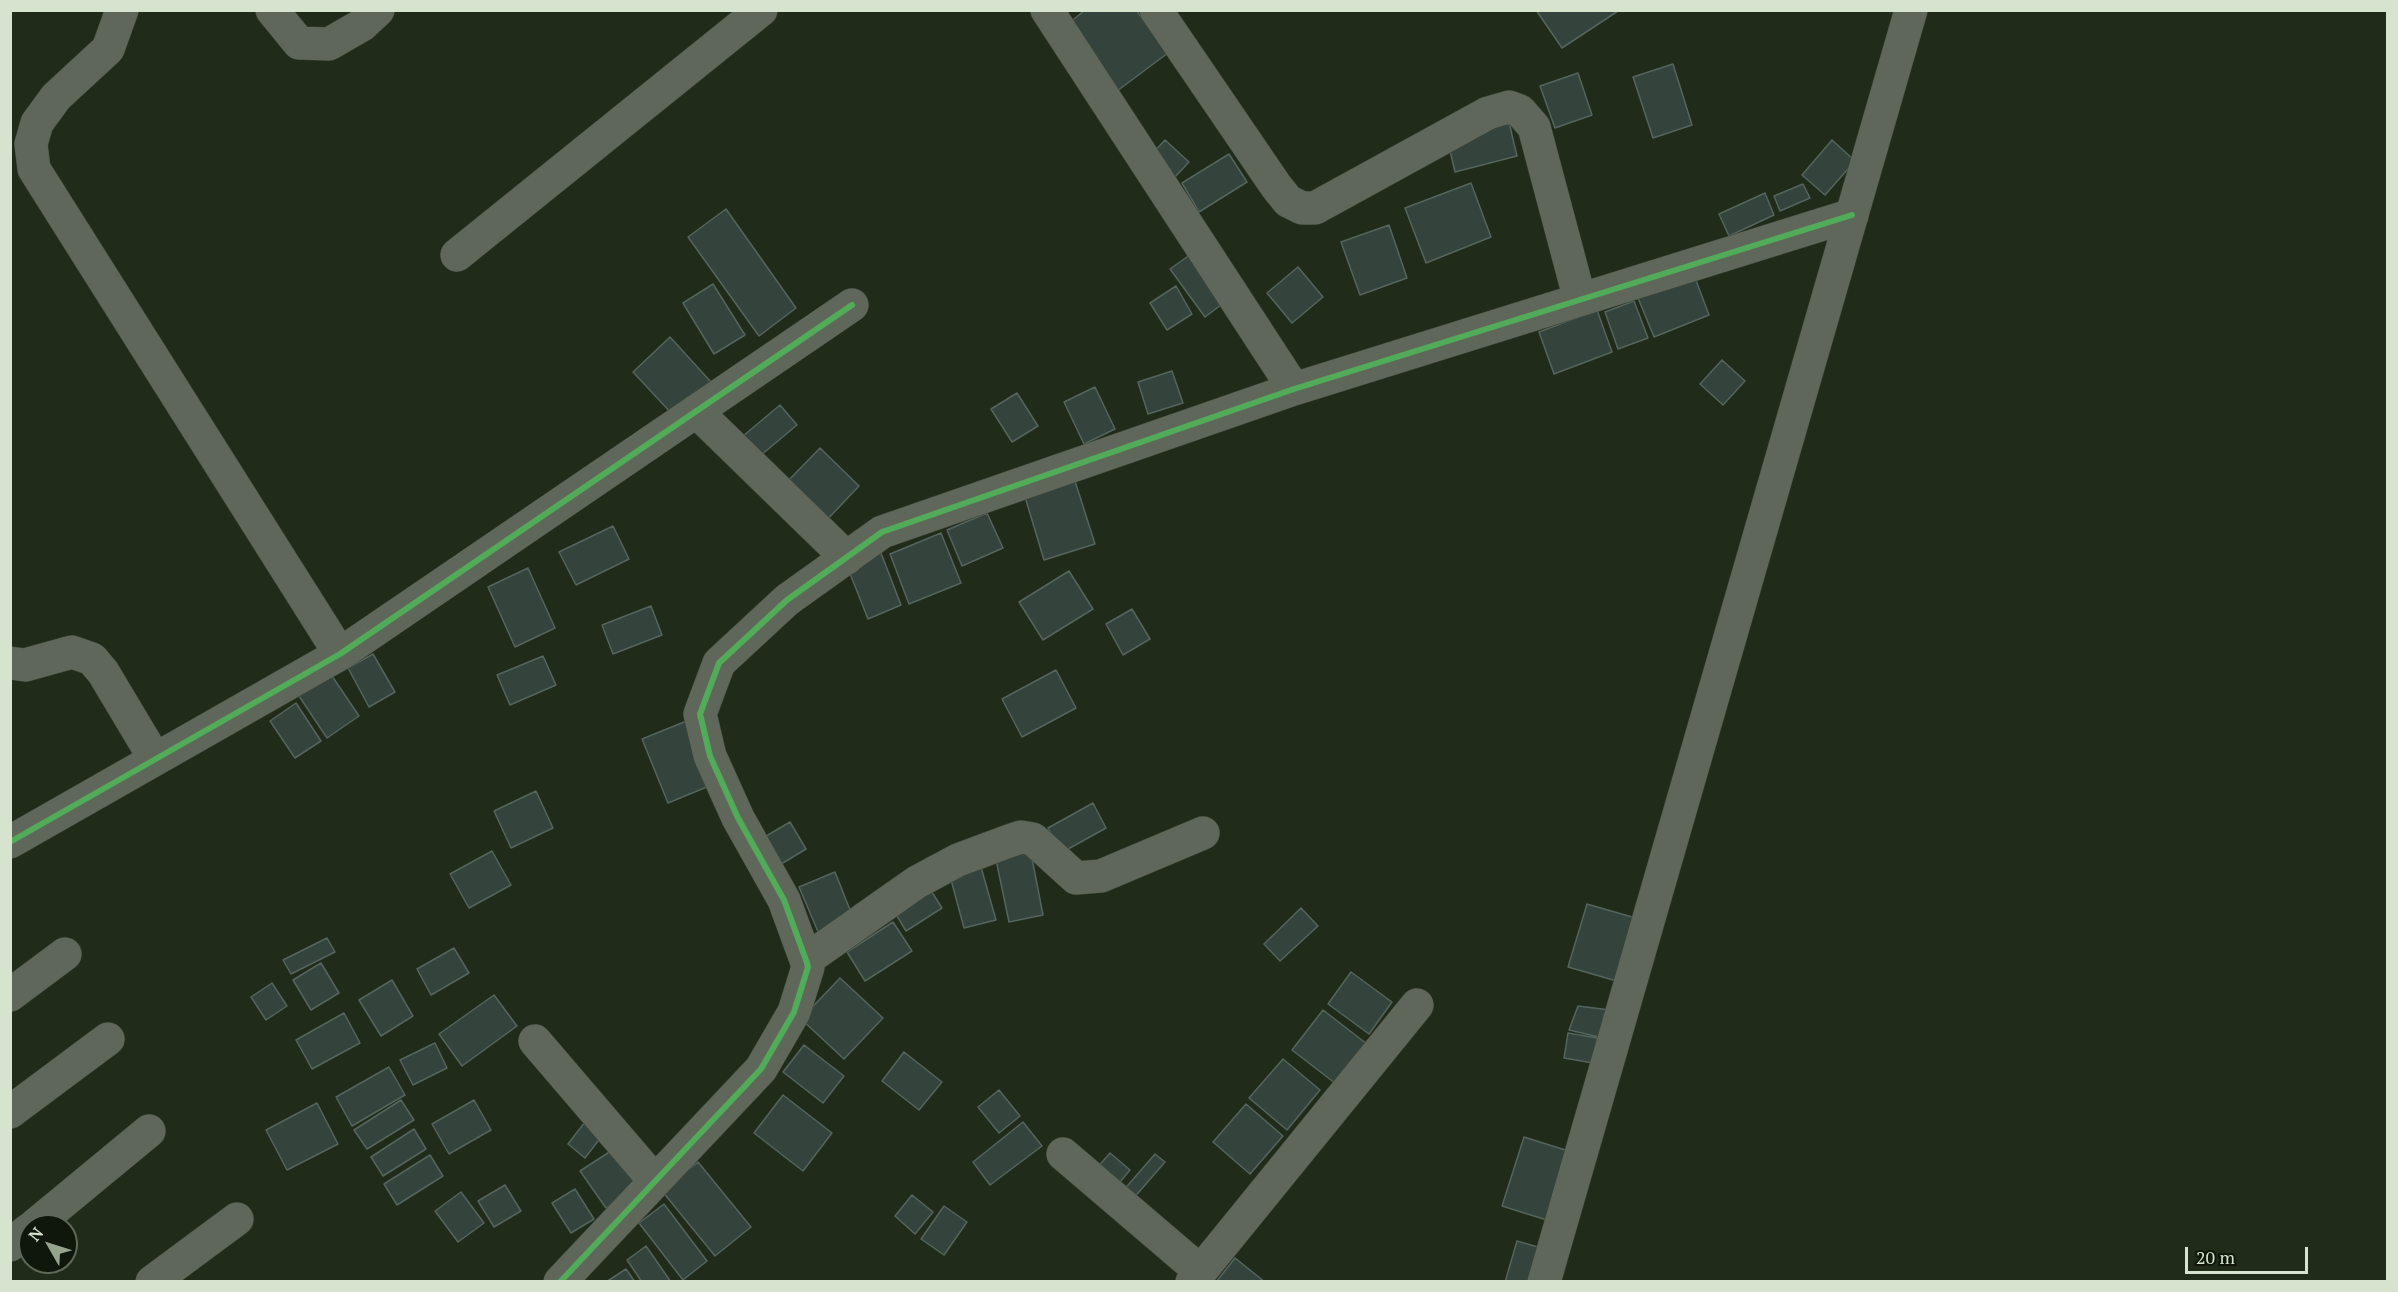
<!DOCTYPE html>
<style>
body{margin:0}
#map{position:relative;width:2398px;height:1292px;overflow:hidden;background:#202b19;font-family:"PT Serif",serif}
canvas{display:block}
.frame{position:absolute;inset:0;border:12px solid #d6e3cf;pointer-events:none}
.north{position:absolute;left:18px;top:1214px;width:60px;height:60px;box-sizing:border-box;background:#0e1709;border:2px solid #5e6958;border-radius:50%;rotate:309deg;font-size:16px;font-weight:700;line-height:24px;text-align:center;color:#d6e3cf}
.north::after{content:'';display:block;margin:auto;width:21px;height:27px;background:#96a38f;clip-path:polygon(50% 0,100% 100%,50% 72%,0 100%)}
.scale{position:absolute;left:2185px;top:1247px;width:123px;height:27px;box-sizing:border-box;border:3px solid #d6e3cf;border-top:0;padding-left:8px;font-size:18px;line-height:21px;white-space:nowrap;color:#d6e3cf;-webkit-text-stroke:4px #0e1709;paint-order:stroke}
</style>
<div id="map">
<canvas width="2398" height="1292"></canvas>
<div class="frame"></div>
<div class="north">N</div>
<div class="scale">20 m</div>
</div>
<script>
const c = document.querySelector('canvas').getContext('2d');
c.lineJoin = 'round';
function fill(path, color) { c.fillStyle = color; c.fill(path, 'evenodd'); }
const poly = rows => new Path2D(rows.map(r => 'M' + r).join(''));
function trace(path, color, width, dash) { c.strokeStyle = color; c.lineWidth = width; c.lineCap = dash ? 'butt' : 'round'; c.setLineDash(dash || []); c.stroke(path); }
const building = poly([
 [1085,10,1136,10,1168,53,1113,94,1063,28,1085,10],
 [1536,10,1618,10,1618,11,1562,48,1536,10],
 [1673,64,1692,125,1653,138,1633,77,1673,64],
 [1578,73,1592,115,1555,128,1540,86,1578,73],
 [1509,122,1517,156,1455,172,1447,138,1509,122],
 [1165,140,1189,162,1175,177,1152,154,1165,140],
 [1832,140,1855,161,1825,195,1802,175,1832,140],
 [1229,154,1247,182,1199,212,1182,183,1229,154],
 [1471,183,1491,237,1426,263,1405,208,1471,183],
 [1803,184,1810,198,1780,211,1774,196,1803,184],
 [1765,193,1774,215,1729,236,1719,214,1765,193],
 [726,209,796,308,759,336,688,237,726,209],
 [1389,225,1407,278,1360,295,1341,242,1389,225],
 [1191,254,1225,302,1205,317,1170,269,1191,254],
 [1298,267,1323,297,1292,323,1267,293,1298,267],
 [1694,275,1709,315,1654,337,1638,298,1694,275],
 [713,284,745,335,714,354,683,303,713,284],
 [1176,286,1192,314,1167,330,1150,303,1176,286],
 [1634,301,1648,338,1618,349,1605,312,1634,301],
 [1597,310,1612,352,1554,374,1539,332,1597,310],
 [670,337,711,382,674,416,633,372,670,337],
 [1722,360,1745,381,1723,405,1700,384,1722,360],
 [1172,371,1183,403,1148,414,1138,382,1172,371],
 [1095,387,1115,429,1084,444,1064,402,1095,387],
 [1017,393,1038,426,1012,442,991,409,1017,393],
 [780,405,797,425,760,456,743,436,780,405],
 [820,448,859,486,823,524,783,486,820,448],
 [1075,481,1095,544,1044,560,1025,497,1075,481],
 [987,513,1003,548,962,566,947,530,987,513],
 [613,526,629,559,576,585,559,552,613,526],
 [941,533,961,583,909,604,890,554,941,533],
 [881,553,901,605,868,619,847,566,881,553],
 [528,568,555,628,515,647,488,587,528,568],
 [1069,571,1093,609,1043,640,1019,602,1069,571],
 [651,606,662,635,613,654,602,625,651,606],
 [1132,609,1150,639,1123,655,1106,624,1132,609],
 [373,654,395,692,369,707,348,668,373,654],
 [543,656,556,685,510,705,497,675,543,656],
 [1056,670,1076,708,1022,737,1002,699,1056,670],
 [330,673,359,716,327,738,299,696,330,673],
 [296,703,321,741,295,758,270,721,296,703],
 [689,720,714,784,668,803,642,739,689,720],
 [536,791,553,828,511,848,494,811,536,791],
 [1093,803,1106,828,1061,853,1048,828,1093,803],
 [790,822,806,849,773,869,756,842,790,822],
 [1030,848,1043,915,1009,922,995,855,1030,848],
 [492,851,511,885,469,908,450,874,492,851],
 [981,867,996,920,964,928,950,876,981,867],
 [835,872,854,920,819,934,799,887,835,872],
 [930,889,942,908,906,931,894,911,930,889],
 [1587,904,1639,919,1620,982,1568,967,1587,904],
 [1301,908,1318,926,1280,961,1264,944,1301,908],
 [893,922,912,951,865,981,847,952,893,922],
 [327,938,335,952,291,974,283,960,327,938],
 [454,948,469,973,431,995,417,969,454,948],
 [321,963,339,993,311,1010,293,980,321,963],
 [1351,972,1392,1002,1369,1034,1328,1004,1351,972],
 [840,978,883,1018,844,1059,801,1019,840,978],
 [392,980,413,1016,381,1036,359,1000,392,980],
 [272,983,287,1006,266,1020,251,997,272,983],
 [494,995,517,1026,462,1066,439,1034,494,995],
 [1578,1006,1610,1010,1603,1038,1569,1030,1578,1006],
 [1323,1010,1367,1044,1336,1084,1292,1050,1323,1010],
 [344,1013,360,1043,312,1069,296,1040,344,1013],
 [1568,1033,1597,1038,1593,1063,1564,1058,1568,1033],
 [435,1043,447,1068,413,1085,400,1060,435,1043],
 [804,1045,844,1076,823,1103,783,1072,804,1045],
 [904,1052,942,1082,919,1110,882,1081,904,1052],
 [1283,1059,1320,1090,1287,1130,1249,1098,1283,1059],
 [389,1067,405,1095,352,1126,336,1097,389,1067],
 [999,1090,1020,1116,999,1133,978,1107,999,1090],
 [783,1095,832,1133,803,1171,754,1133,783,1095],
 [401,1100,414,1120,367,1149,354,1130,401,1100],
 [474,1100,491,1130,449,1154,432,1124,474,1100],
 [317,1103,338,1144,287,1170,266,1130,317,1103],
 [1246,1104,1283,1136,1250,1174,1213,1142,1246,1104],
 [588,1118,605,1132,585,1158,568,1144,588,1118],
 [1023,1122,1042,1146,990,1185,973,1162,1023,1122],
 [414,1129,426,1149,383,1176,371,1157,414,1129],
 [1524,1137,1575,1153,1553,1222,1502,1206,1524,1137],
 [614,1149,638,1186,606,1208,580,1171,614,1149],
 [1110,1153,1130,1170,1115,1188,1095,1170,1110,1153],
 [1155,1154,1165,1162,1132,1200,1122,1192,1155,1154],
 [430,1155,443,1176,397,1205,384,1184,430,1155],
 [698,1162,751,1227,715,1256,662,1191,698,1162],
 [505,1185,521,1211,494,1227,478,1201,505,1185],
 [575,1189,594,1219,571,1233,552,1203,575,1189],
 [461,1192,484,1223,458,1242,435,1211,461,1192],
 [912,1195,933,1212,915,1234,895,1216,912,1195],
 [664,1204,707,1261,683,1280,639,1223,664,1204],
 [944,1206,967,1222,944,1255,921,1239,944,1206],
 [1517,1241,1548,1250,1539,1282,1505,1282,1517,1241],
 [646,1246,671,1282,642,1282,627,1260,646,1246],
 [1235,1258,1265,1282,1216,1282,1235,1258],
 [626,1269,635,1282,606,1282,626,1269]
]);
const street = poly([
 [122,10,108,49,56,97,37,123,31,144,34,169,340,654],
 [272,10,299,43,329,44,362,25,378,10],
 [1047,10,1294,389],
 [1156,10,1276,186,1288,201,1302,208,1315,208,1488,113,1509,107,1520,111,1534,127,1580,300],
 [457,255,761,10],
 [696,411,847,558],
 [10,663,25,665,72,652,92,659,103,672,155,759],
 [10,842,340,654,852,305],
 [806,960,917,882,958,860,1009,841,1021,837,1033,839,1076,878,1101,876,1203,833],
 [10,995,65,954],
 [535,1041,654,1180],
 [10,1112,108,1039],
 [1063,1154,1200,1271],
 [34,1226,149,1131],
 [10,1245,30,1229],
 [152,1282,237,1219],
 [560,1282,761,1069,794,1012,808,967,806,960,784,900,738,818,710,756,700,714,719,663,787,600,882,532,1294,389,1852,215],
 [1192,1282,1417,1005]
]);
const secondary = poly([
 [1544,1282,1911,10]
]);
const cycleway = poly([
 [10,842,340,654,852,305],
 [560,1282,761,1069,794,1012,808,967,806,960,784,900,738,818,710,756,700,714,719,663,787,600,882,532,1294,389,1852,215]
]);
fill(building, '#34443c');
trace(building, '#55655d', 1.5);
trace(street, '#3b4536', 34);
trace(secondary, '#3b4536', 34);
trace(street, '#5f675a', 33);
trace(secondary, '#5f675a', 33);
trace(cycleway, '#51ab58', 6);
</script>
